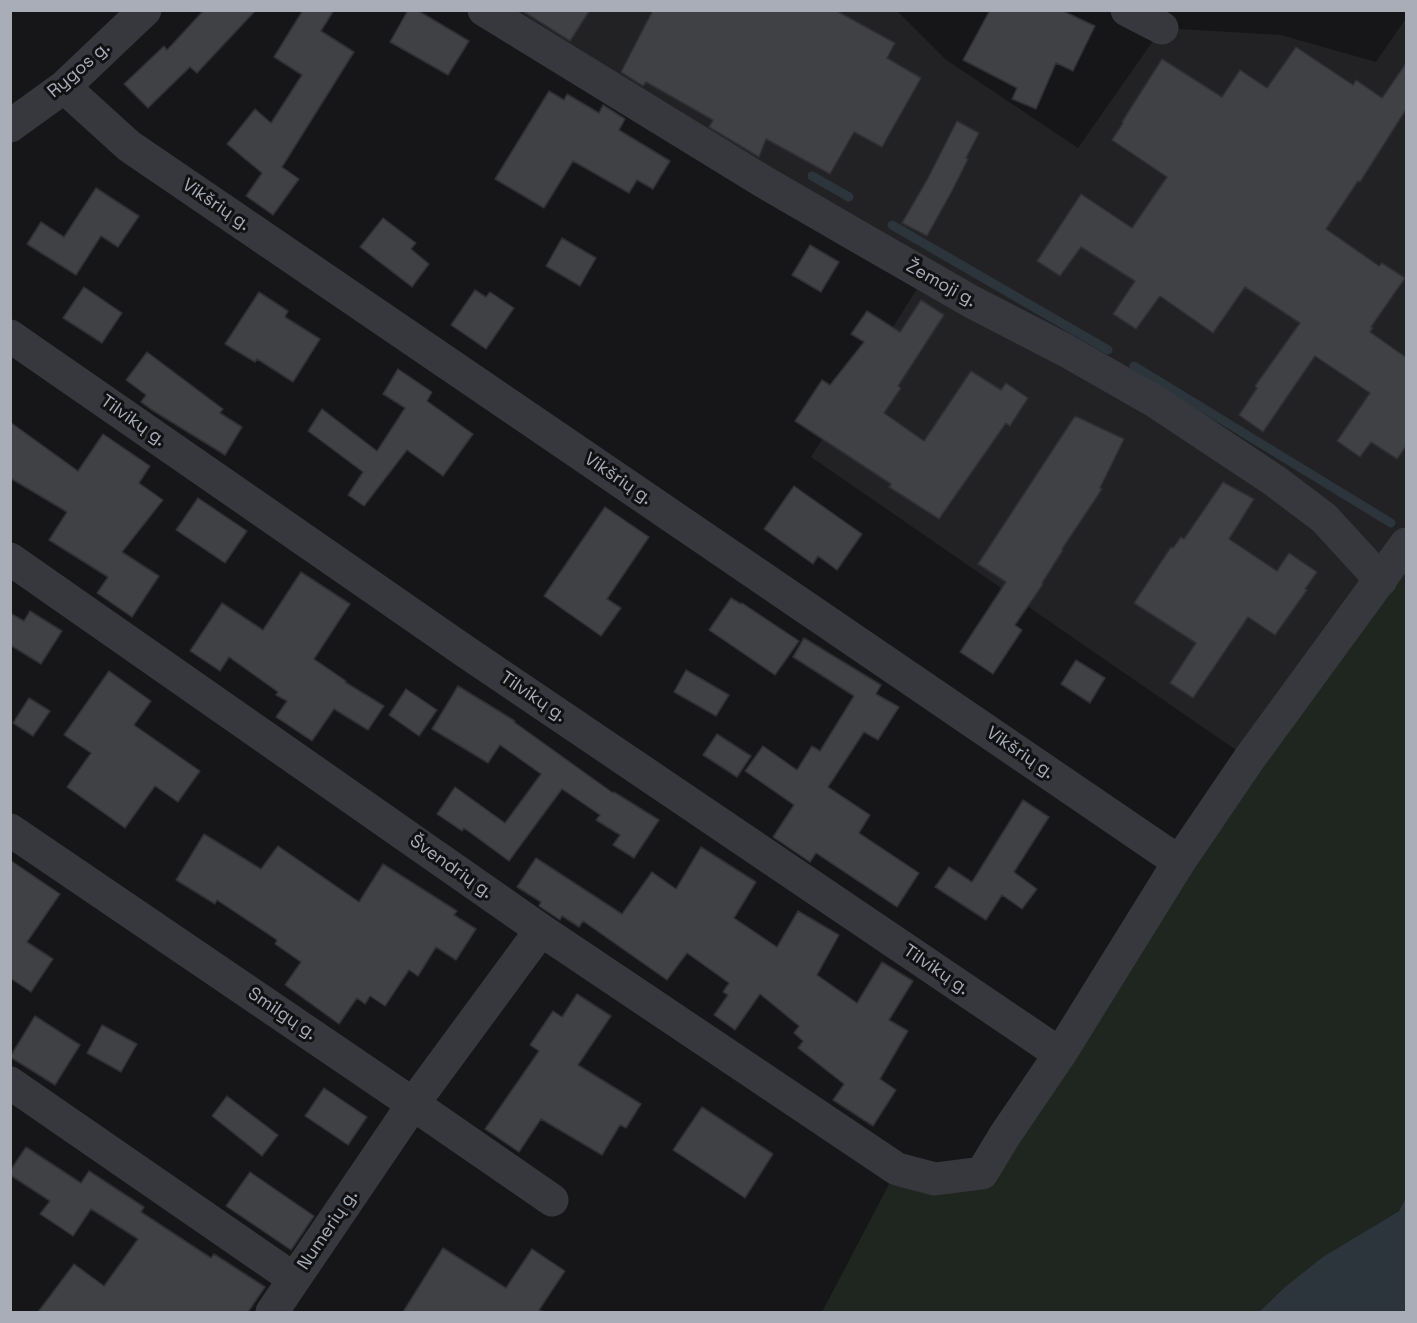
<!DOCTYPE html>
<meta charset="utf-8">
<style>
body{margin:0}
#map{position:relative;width:1417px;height:1323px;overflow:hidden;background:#161618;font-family:"Space Grotesk",sans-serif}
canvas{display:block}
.frame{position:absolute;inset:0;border:12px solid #a8adb8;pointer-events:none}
</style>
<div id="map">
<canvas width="1417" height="1323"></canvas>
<div class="frame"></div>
</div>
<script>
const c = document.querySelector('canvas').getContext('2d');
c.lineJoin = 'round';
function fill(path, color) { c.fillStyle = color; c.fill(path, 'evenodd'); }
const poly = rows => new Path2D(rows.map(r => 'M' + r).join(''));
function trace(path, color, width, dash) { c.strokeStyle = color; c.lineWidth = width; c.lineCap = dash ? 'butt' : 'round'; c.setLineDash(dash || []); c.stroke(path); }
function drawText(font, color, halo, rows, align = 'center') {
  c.font = font + ' "Space Grotesk",sans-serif'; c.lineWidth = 6; c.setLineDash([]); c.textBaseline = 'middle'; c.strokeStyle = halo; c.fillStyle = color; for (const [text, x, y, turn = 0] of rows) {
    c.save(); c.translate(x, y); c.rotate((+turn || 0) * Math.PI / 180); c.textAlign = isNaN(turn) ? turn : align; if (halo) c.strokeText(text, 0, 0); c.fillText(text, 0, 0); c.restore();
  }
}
const built = poly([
 [484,11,897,11,945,59,1078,148,1162,28,1281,35,1376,62,1406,18,1406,544,1249,759,811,457,925,276]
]);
const green = poly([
 [1406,544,1406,1197,1399,1211,1369,1229,1285,1287,1259,1312,822,1312,897,1169,982,1173]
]);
const water = poly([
 [1406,1197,1406,1312,1259,1312,1285,1287,1323,1257,1399,1211]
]);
const stream = poly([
 [812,176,849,197],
 [892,225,1108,350],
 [1134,366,1391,523]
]);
const building = poly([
 [204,10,256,10,197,73,190,67,148,108,124,84,164,46,167,50,204,10],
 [303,10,334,10,321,31,354,52,282,167,299,179,273,215,246,196,262,173,227,144,255,109,271,123,302,75,274,57,303,10],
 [408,10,417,10,469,41,448,75,390,42,408,10],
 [521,10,590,10,570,41,521,10],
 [653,10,835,10,895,43,887,58,921,78,882,147,854,132,830,174,766,139,759,157,709,127,713,120,646,82,643,86,621,72,653,10],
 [990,10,1061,10,1095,26,1073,71,1056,63,1036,109,1012,99,1017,88,963,60,990,10],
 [1296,47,1353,85,1356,80,1382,98,1407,62,1407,108,1360,182,1358,181,1326,229,1379,266,1382,263,1405,278,1371,327,1373,328,1370,332,1407,358,1407,445,1397,459,1371,442,1360,457,1337,441,1370,393,1315,356,1263,432,1239,415,1257,388,1255,386,1300,323,1245,287,1213,333,1160,296,1136,329,1113,314,1135,281,1081,247,1060,276,1037,261,1081,194,1132,228,1167,177,1112,140,1123,123,1122,122,1132,106,1162,59,1222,97,1240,70,1267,88,1296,47],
 [549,91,564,100,567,94,599,113,603,105,625,119,619,130,670,161,653,189,637,180,629,193,573,161,544,208,495,179,549,91],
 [957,121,979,133,966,158,968,159,952,191,927,236,902,223,928,178,957,121],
 [96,188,139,216,118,247,101,236,76,275,27,244,41,222,64,237,96,188],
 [383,218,416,243,411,249,429,264,412,287,360,247,383,218],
 [562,238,596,258,580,286,546,266,562,238],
 [810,245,839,262,821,292,792,275,810,245],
 [84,287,122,313,102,343,63,318,84,287],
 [475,290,486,297,490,292,514,308,486,349,451,325,475,290],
 [259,292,288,311,285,317,320,339,293,382,257,359,255,362,225,344,259,292],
 [921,300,944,315,898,386,901,388,884,413,924,441,971,371,1001,390,1006,383,1028,398,1010,426,1006,423,939,519,889,487,891,484,795,421,822,380,830,385,864,342,851,334,867,311,900,332,921,300],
 [147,352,223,409,220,413,242,427,225,455,152,410,141,402,146,395,126,380,147,352],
 [398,369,432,392,427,401,473,434,443,476,407,450,364,506,348,495,363,472,308,431,322,409,377,451,405,408,383,394,398,369],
 [1075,416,1124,439,1100,488,1102,489,1062,549,1063,550,1042,583,1043,584,1015,625,1022,630,993,674,960,652,1006,582,978,564,1075,416],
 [10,422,78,471,103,434,150,466,139,483,163,500,122,552,159,576,132,617,97,593,108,577,49,540,67,512,10,478,10,422],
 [1223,482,1254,499,1229,539,1277,571,1289,553,1317,572,1305,589,1307,590,1275,635,1248,617,1193,698,1170,683,1196,643,1134,603,1171,547,1173,548,1181,537,1184,539,1223,482],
 [794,486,862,534,837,570,818,556,813,564,764,529,794,486],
 [198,498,247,531,225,563,176,530,198,498],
 [605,507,649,537,607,599,621,608,601,636,544,596,605,507],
 [301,572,350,604,314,659,346,681,345,682,384,706,368,730,334,709,312,741,276,717,287,701,276,695,278,692,229,657,220,671,190,651,222,603,263,630,301,572],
 [731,598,741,604,742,603,799,641,775,675,709,630,731,598],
 [30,611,62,631,41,664,10,645,10,613,24,621,30,611],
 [804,638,881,685,876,694,899,707,878,740,864,732,828,787,870,815,859,833,919,873,897,907,816,853,810,862,773,837,794,805,745,771,763,746,797,770,812,746,820,751,854,696,793,657,804,638],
 [1076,660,1105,678,1090,703,1061,684,1076,660],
 [686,670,729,695,716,716,674,692,686,670],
 [109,671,151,701,134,725,200,771,178,802,155,786,125,828,67,787,91,753,64,735,109,671],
 [458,686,515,721,514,722,613,793,614,792,659,820,634,858,613,845,620,835,596,820,600,815,562,789,509,861,464,828,462,831,437,814,455,787,505,823,541,774,500,745,488,763,432,729,458,686],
 [406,689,437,710,419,736,389,715,406,689],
 [29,698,50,711,33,736,13,723,29,698],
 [717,734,751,756,737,777,703,755,717,734],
 [1023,800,1049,817,1014,872,1037,889,1022,909,1002,895,986,920,935,887,949,867,972,882,1023,800],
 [204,834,261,869,278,846,359,902,383,864,457,911,454,915,476,929,456,960,436,947,418,976,409,970,385,1006,370,996,365,1004,357,998,339,1024,285,985,301,962,275,944,277,940,217,900,215,904,176,880,204,834],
 [701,847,756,882,734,918,777,947,798,911,839,935,817,975,857,1003,882,962,913,981,889,1020,908,1031,880,1079,896,1090,873,1126,833,1100,844,1084,798,1048,803,1041,794,1033,799,1026,760,994,735,1030,714,1015,728,995,723,992,729,983,687,953,667,980,583,921,579,927,562,916,560,920,539,906,541,902,517,887,536,858,622,914,652,872,676,889,701,847],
 [10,860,60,894,27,942,53,959,31,992,10,978,10,860],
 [577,994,611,1016,578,1065,641,1104,626,1128,620,1125,602,1155,541,1119,519,1152,485,1129,539,1051,530,1045,553,1011,562,1017,577,994],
 [35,1016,80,1045,55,1085,10,1057,35,1016],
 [102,1025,137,1044,121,1072,87,1053,102,1025],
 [324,1088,367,1117,348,1145,305,1116,324,1088],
 [227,1096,278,1135,262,1156,212,1116,227,1096],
 [702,1107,773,1154,745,1198,673,1150,702,1107],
 [26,1147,81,1183,89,1171,144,1207,141,1212,211,1258,214,1254,265,1287,248,1312,38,1312,74,1264,104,1286,138,1239,91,1209,73,1236,40,1214,50,1201,10,1175,10,1171,26,1147],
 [250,1172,314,1216,291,1250,226,1206,250,1172],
 [443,1248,506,1288,532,1249,565,1271,539,1310,544,1312,403,1312,443,1248]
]);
const minor = poly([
 [484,10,764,182,852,233,972,302,1065,350,1156,402,1275,481,1324,518,1381,580],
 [1127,10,1162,28],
 [64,87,129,146,1179,862],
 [10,126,64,87,145,10],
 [10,336,466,652,1060,1054],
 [10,559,541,930,897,1169,935,1179,982,1173,1005,1135,1060,1054,1179,862,1249,759,1406,544],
 [10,830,413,1104,552,1200],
 [10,1083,294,1279],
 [272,1312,413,1104,541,930]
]);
const streetNames = [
 ["Rygos g.",79,70,-41],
 ["Vikšrių g.",216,205,34],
 ["Žemoji g.",941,284,29],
 ["Tilvikų g.",133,421,35],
 ["Vikšrių g.",618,479,34],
 ["Tilvikų g.",533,697,34],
 ["Vikšrių g.",1020,753,34],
 ["Švendrių g.",451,867,35],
 ["Tilvikų g.",936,970,34],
 ["Smilgų g.",282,1014,34],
 ["Numerių g.",328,1230,-56]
];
fill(built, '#222225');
fill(green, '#1e261f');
fill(water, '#2c353c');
trace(stream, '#2c353c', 9);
fill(building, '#404145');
trace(building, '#303034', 1.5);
trace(minor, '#37383d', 33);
drawText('18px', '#a8adb8', '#111113', streetNames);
</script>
